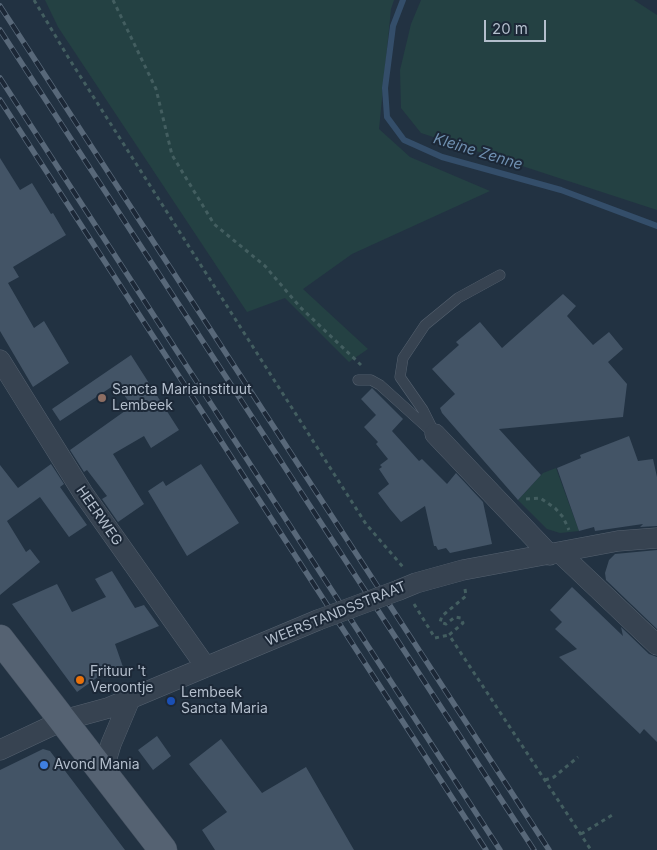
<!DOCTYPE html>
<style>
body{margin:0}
#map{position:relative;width:657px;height:850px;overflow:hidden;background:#223242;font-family:Inter,sans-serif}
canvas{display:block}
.scale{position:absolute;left:484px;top:20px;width:62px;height:22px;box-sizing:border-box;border:2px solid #b3becc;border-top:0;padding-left:6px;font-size:15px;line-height:18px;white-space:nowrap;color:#b3becc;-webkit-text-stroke:4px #1c2837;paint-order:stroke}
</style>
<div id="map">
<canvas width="657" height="850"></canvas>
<div class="scale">20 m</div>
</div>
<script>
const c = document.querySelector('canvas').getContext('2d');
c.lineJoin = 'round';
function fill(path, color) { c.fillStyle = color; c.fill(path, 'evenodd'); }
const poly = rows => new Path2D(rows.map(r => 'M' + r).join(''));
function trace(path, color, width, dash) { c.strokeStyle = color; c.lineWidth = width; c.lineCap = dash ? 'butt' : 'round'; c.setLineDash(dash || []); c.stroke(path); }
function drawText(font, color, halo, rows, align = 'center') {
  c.font = font + ' Inter,sans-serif'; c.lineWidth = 4; c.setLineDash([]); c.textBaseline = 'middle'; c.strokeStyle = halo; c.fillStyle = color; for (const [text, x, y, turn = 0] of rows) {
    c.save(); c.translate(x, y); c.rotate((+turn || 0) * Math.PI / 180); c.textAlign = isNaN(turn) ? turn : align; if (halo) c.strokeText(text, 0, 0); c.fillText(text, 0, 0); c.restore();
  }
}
const green = poly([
 [45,0,394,0,391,9,379,129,410,157,490,191,352,254,303,289,368,349,349,362,285,298,247,312,58,27],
 [421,0,634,0,657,15,657,210,421,133,401,108,400,70,411,24],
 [556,468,579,531,560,533,547,529,518,500,543,473]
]);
const stream = poly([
 [403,0,393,26,385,88,387,117,404,140,442,157,561,190,657,226]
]);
const building = poly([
 [0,158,20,190,32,183,51,214,53,213,66,235,13,267,19,277,8,283,34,328,44,321,69,363,33,387,0,331],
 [563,294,576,306,567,316,593,345,609,332,623,349,608,362,627,384,623,417,499,429,541,475,518,500,442,413,440,408,455,394,432,369,459,345,456,342,480,322,502,348],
 [131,355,179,430,151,448,144,436,113,454,144,504,118,522,102,499,107,496,87,470,84,472,70,450,132,406,116,384,60,421,52,409],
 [372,388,403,419,392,431,419,461,422,459,447,484,456,473,483,502,492,544,450,553,446,548,438,550,436,546,434,546,425,506,401,522,390,509,378,493,389,484,379,469,382,467,380,465,388,459,376,444,378,442,364,427,376,415,361,399],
 [629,436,638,461,653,459,657,477,657,526,640,527,643,524,595,531,594,527,579,531,557,468,581,458,580,455],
 [51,464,64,484,60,487,87,525,69,537,40,497,7,521,26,552,30,549,40,562,0,595,0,465,18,488],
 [201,464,239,523,187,556,148,491,163,481,166,486],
 [657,550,657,629,606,580,605,573,609,560,615,554],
 [112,571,135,608,144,605,159,626,115,644,123,667,102,674,77,692,12,604,57,584,72,612,106,597,95,579],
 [572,587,623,636,621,627,649,654,657,657,657,742,644,729,640,734,559,657,577,649,555,629,562,622,550,610],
 [157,736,171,756,153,770,138,750],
 [221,739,262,793,306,767,354,850,215,850,202,830,227,812,189,764],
 [43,749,50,751,125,850,0,850,0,770]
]);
const path = poly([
 [34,0,68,57,366,524,403,567],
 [113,0,156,89,172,155,214,224,265,266,300,307,361,365],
 [526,499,540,498,555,508,563,517,569,530],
 [465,589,466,596,442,616,440,622,446,624,455,617,461,618,463,623,449,635,591,850],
 [414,604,435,638,449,635],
 [545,780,554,777,578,757],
 [581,834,614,814]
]);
const service = poly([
 [358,380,371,380,380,385,431,431],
 [435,434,423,410,400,377,403,358,425,325,458,298,500,275]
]);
const minor = poly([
 [0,360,83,493,206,667],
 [435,434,550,555],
 [559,552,657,645],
 [399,590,416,583,463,570,618,541,657,538],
 [0,750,64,720,108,708,318,620],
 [103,771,111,744,130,699]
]);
const primary = poly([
 [0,639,163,850]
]);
const rail = poly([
 [0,6,549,850],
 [0,30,534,850],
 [0,78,500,850],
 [0,100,486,850]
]);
const minorBridge = poly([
 [318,620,399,590]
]);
const markers = [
 [102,398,5,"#8d6e63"],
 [80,680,5,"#e8710a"],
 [171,701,5,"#1a4fb4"],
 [44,765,5,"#3f7fe0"]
];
const poiNames = [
 ["Sancta Mariainstituut",112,390],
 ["Lembeek",112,406],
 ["Frituur 't",90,672],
 ["Veroontje",90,688],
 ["Lembeek",181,693],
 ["Sancta Maria",181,709],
 ["Avond Mania",54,765]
];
const streetNames = [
 ["HEERWEG",99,516,55],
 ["WEERSTANDSSTRAAT",336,614,-22]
];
const waterNames = [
 ["Kleine Zenne",478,152,17]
];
fill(green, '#244143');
trace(stream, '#344e6a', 6);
fill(building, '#435466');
trace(service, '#55616f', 11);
trace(minor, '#55616f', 21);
trace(primary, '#434f5e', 29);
trace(path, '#435e60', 3, [4, 4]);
trace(service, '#374351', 10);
trace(minor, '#374351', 20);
trace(primary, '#556272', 28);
trace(rail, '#586879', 5.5);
trace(rail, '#1c2837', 4, [11]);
trace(minorBridge, '#55616f', 21, []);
trace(minorBridge, '#374351', 20);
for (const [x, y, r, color] of markers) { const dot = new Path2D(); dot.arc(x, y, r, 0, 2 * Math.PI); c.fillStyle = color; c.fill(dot); trace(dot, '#1c2837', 2); }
drawText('14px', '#b3becc', '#1c2837', poiNames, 'left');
drawText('14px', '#b3becc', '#1c2837', streetNames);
drawText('italic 15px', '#7091b2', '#1c2837', waterNames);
</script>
